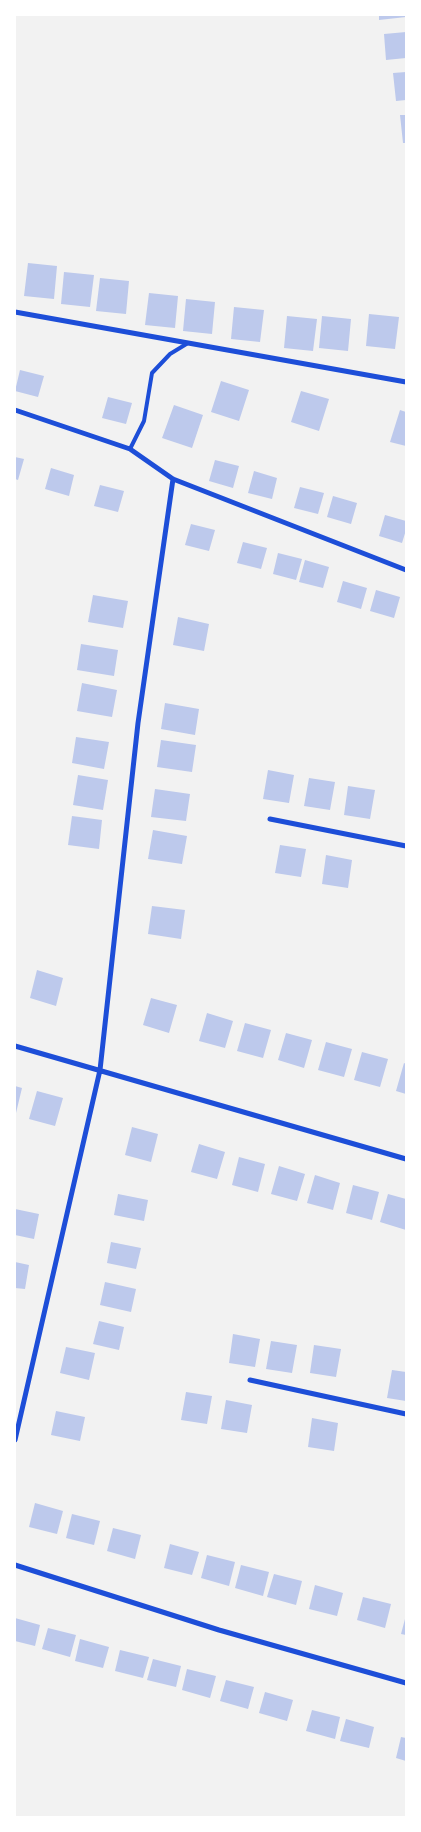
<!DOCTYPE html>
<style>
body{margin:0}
#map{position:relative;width:421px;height:1832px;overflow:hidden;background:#f2f2f2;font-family:Commissioner,sans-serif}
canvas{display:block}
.frame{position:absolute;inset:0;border:16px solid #fff;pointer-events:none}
</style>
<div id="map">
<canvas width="421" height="1832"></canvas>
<div class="frame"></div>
</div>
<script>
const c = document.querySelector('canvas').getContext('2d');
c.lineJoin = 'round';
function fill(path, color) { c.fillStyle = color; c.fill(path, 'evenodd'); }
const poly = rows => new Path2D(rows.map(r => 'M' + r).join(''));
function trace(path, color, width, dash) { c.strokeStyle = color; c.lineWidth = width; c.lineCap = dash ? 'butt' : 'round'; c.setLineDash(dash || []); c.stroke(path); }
const building = poly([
 [379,15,406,15,406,17,379,20],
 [406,32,406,58,386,60,384,34],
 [406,72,406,100,396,101,393,73],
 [400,115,406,115,406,143,403,143],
 [28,263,57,266,54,299,24,296],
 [64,272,94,275,90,307,61,304],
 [100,278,129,281,126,314,96,311],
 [149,293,178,296,175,328,145,325],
 [186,299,215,302,212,334,183,331],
 [234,307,264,310,260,342,231,339],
 [369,314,399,317,395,349,366,346],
 [287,316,317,319,313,351,284,348],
 [322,316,351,319,348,351,319,348],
 [20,370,44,376,38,397,15,391],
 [221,381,249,390,239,421,211,412],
 [301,391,329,399,319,431,291,422],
 [108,397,132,403,126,424,102,418],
 [174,405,203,415,192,448,162,438],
 [400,410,406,412,406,446,390,442],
 [15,457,24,459,18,480,15,479],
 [215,460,239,466,233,488,209,481],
 [51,468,74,475,69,496,45,489],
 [254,471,277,478,272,499,248,493],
 [100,485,124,491,118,512,94,506],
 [300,487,324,493,318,514,294,508],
 [333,496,357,503,351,524,327,517],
 [385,515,406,521,406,530,402,543,379,536],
 [191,524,215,530,209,551,185,545],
 [243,542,267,548,261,569,237,563],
 [278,553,302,559,296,580,273,574],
 [305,560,329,567,323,588,299,582],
 [343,581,367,588,361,609,337,602],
 [376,590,400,597,394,618,370,611],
 [93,595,128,601,123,628,88,622],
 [178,617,209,624,204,651,173,645],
 [81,644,118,650,114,676,77,670],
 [82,683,117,690,112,717,77,711],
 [165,703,199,709,195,735,161,729],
 [76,737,109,742,104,769,72,763],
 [161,740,196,745,192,772,157,767],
 [268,770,294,775,289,803,263,799],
 [78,775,108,780,103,810,73,805],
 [309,778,335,782,330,810,304,806],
 [348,786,375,790,370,819,344,815],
 [155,789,190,794,186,821,151,817],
 [72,816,102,820,99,849,68,845],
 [153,830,187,836,182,864,148,859],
 [280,845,306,849,301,877,275,873],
 [326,855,352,860,348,888,322,884],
 [152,906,185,910,181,939,148,934],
 [37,970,63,978,56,1006,30,998],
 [151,998,177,1005,169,1033,143,1025],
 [207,1013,233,1021,225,1048,199,1041],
 [245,1023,271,1030,263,1058,237,1051],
 [286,1033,312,1040,304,1068,278,1060],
 [326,1042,352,1049,344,1077,318,1070],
 [362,1052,388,1059,380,1087,354,1080],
 [404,1063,406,1064,406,1094,396,1091],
 [15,1086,22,1088,16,1113,15,1113],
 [37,1091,63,1098,55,1126,29,1119],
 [132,1127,158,1134,151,1162,125,1155],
 [199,1144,225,1152,217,1179,191,1172],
 [239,1157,265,1164,258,1192,232,1185],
 [279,1166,305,1174,297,1201,271,1194],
 [315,1175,340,1183,333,1210,307,1203],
 [353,1185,379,1192,372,1220,346,1213],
 [118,1194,148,1200,144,1221,114,1215],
 [388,1194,406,1199,406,1230,380,1222],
 [15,1209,39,1214,34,1239,15,1235],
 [111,1242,141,1248,136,1269,107,1263],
 [15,1262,29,1265,25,1289,15,1288],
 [105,1282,136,1289,131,1312,100,1305],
 [99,1321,124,1327,119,1350,93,1344],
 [233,1334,260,1339,255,1367,229,1363],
 [271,1341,297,1345,292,1373,266,1369],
 [314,1345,341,1349,336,1377,310,1373],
 [66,1347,95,1353,89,1380,60,1373],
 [392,1370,406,1372,406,1401,387,1398],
 [186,1392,212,1396,207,1424,181,1420],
 [226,1400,252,1405,247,1433,221,1429],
 [56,1411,85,1417,80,1441,51,1435],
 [312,1418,338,1423,334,1451,308,1447],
 [35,1503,63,1511,57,1534,29,1527],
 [72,1514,100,1521,94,1545,66,1538],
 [113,1528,141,1535,135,1559,107,1551],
 [170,1544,199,1552,192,1575,164,1568],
 [207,1555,235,1562,229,1586,201,1578],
 [241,1565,269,1572,263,1596,235,1588],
 [274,1574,302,1581,296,1605,267,1597],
 [315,1585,343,1593,337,1616,309,1609],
 [363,1597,391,1604,385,1628,357,1620],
 [15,1618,40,1625,35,1646,15,1641],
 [405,1619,406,1619,406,1635,401,1634],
 [48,1628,76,1635,70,1657,42,1649],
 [80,1639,109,1647,103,1668,75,1661],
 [120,1650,149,1657,143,1678,115,1671],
 [153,1659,181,1666,176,1687,147,1680],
 [187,1669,216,1676,210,1698,182,1690],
 [226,1680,254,1687,248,1709,220,1701],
 [265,1692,293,1700,287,1721,259,1713],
 [312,1710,340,1717,335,1739,306,1731],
 [346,1719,374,1727,369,1748,340,1741],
 [401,1737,406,1738,406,1761,396,1758]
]);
const service = poly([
 [130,449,144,421,152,373,170,354,188,343]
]);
const minor = poly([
 [15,312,406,382],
 [15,410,130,449,173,479,406,570],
 [270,819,406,846],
 [15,1046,406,1159],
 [250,1380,406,1414],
 [15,1440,100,1070,138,723,173,479],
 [15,1565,219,1630,406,1683]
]);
fill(building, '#bdc9ec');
trace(service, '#1d4ed8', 4);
trace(minor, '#1d4ed8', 5);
</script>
